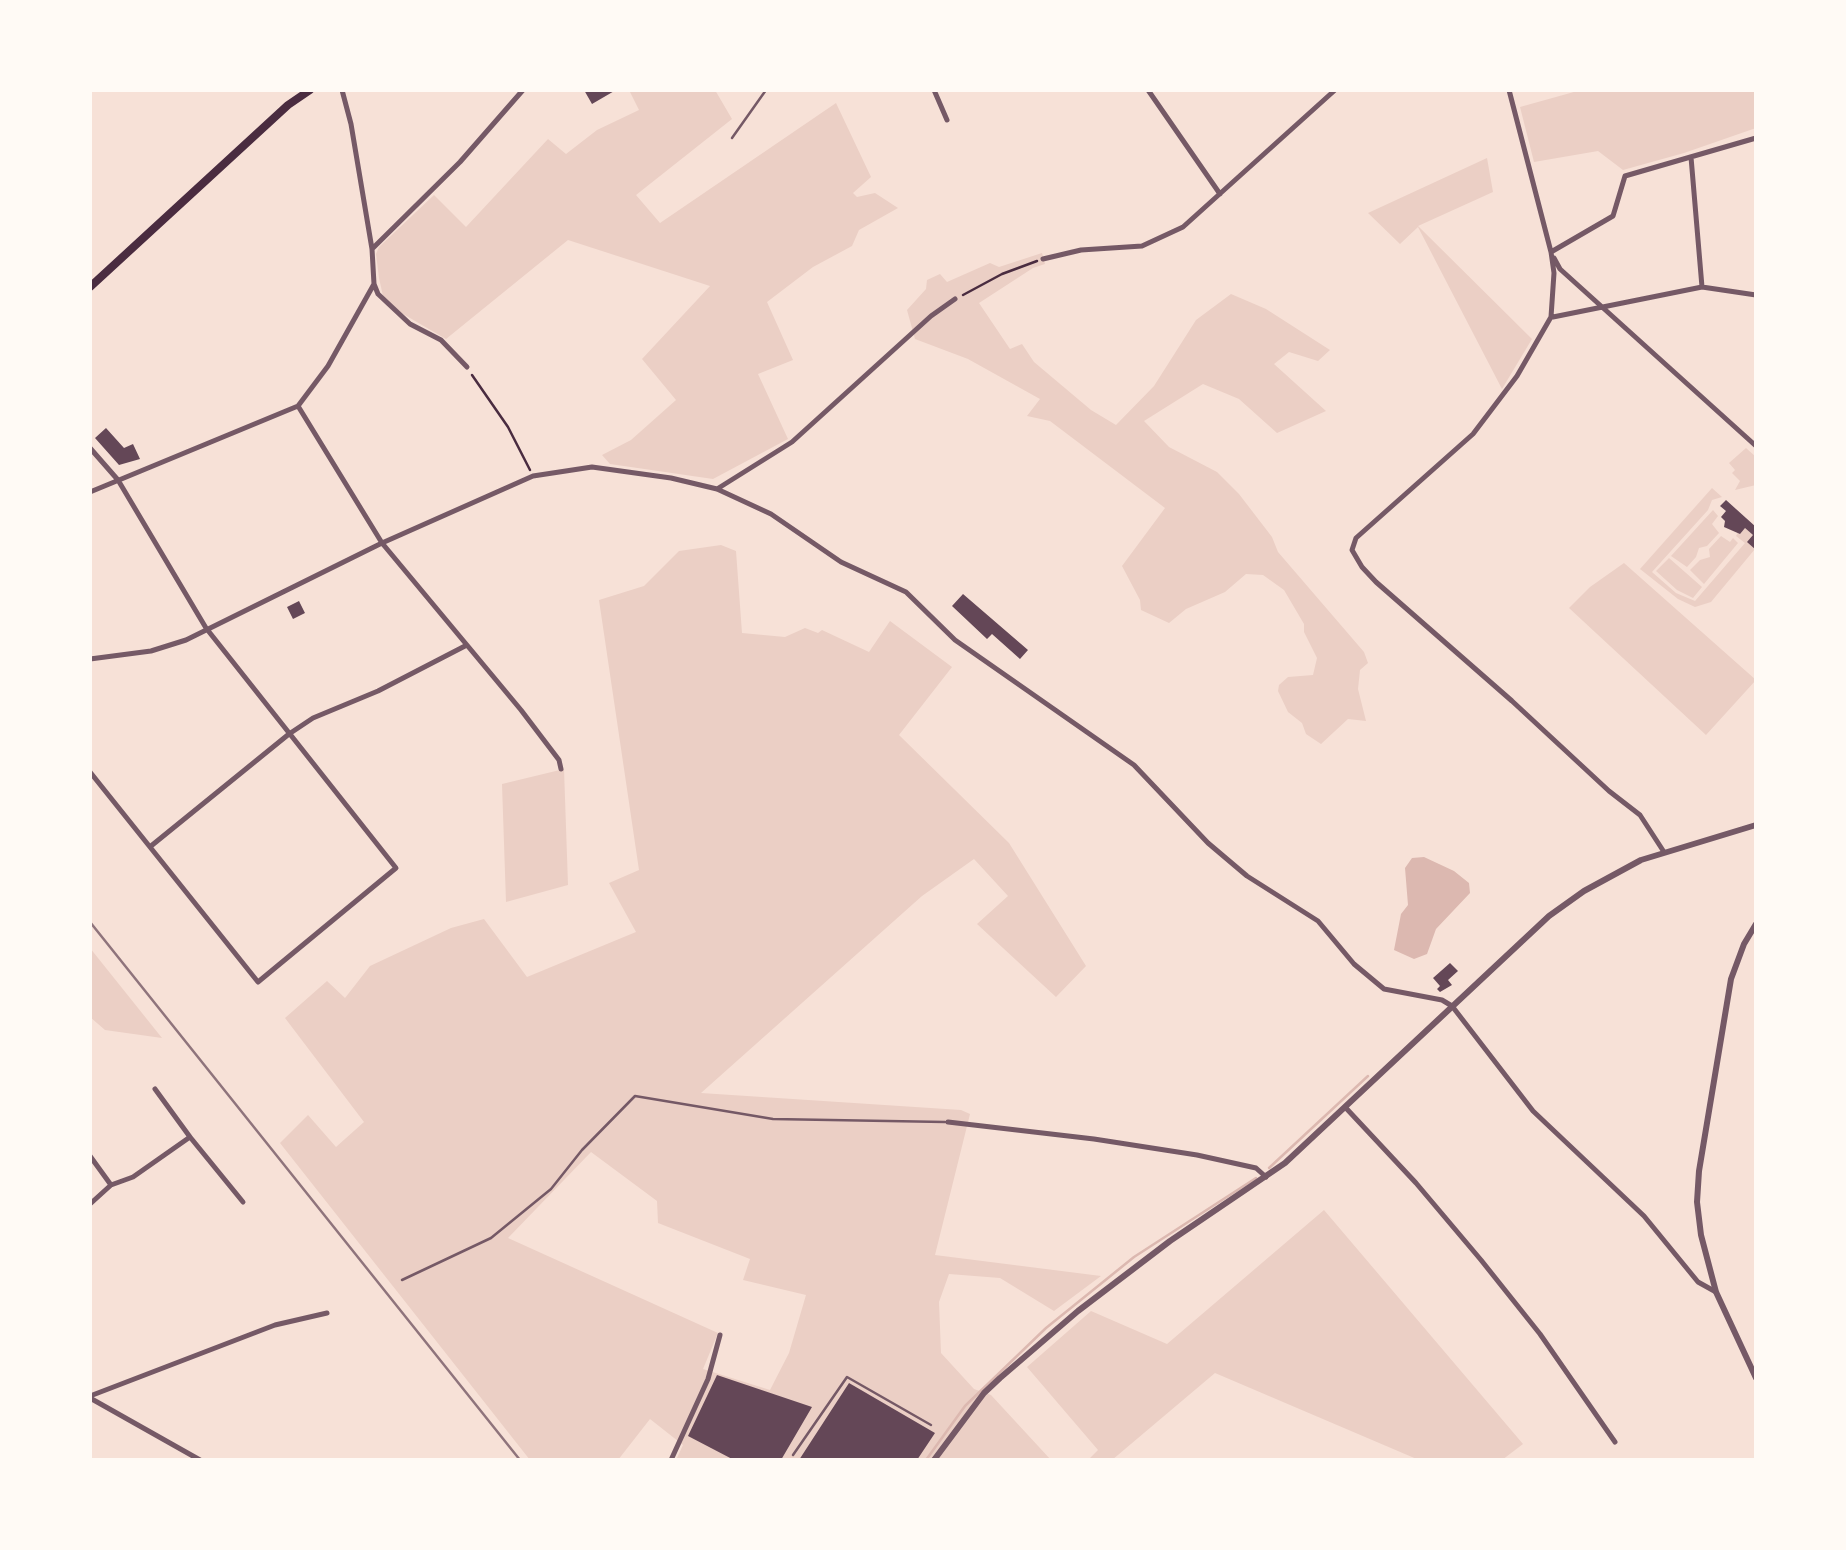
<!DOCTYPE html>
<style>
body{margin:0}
#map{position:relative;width:1846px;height:1550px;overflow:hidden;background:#f7e1d7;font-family:"Work Sans",sans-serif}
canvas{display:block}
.frame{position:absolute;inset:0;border:92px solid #fffaf5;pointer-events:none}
</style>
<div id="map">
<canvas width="1846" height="1550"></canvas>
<div class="frame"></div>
</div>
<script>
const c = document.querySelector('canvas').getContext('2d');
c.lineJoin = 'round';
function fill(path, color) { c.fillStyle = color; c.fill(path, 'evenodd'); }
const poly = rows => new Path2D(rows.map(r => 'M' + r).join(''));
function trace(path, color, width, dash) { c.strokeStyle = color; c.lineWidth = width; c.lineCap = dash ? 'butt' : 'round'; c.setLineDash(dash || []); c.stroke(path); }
const green = poly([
 [629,90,715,90,732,119,636,195,660,223,836,103,871,177,853,193,857,197,875,193,898,208,859,230,852,246,813,267,767,302,793,360,758,374,788,439,713,479,610,464,602,455,631,440,676,400,642,359,710,286,568,240,446,339,398,311,383,296,379,278,376,254,379,247,434,195,466,227,548,139,566,154,597,130,639,110],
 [1581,90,1756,90,1756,128,1684,153,1623,170,1598,151,1534,162,1520,107],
 [1487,158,1493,192,1418,226,1532,339,1502,389,1418,227,1400,244,1368,213],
 [1042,253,1045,264,1033,268,979,303,1010,349,1022,344,1034,362,1091,410,1116,425,1154,386,1196,320,1231,294,1266,309,1330,350,1318,361,1289,352,1274,364,1326,411,1277,433,1239,399,1203,384,1144,421,1169,447,1217,472,1239,494,1272,537,1278,552,1364,652,1368,663,1360,670,1358,689,1366,721,1348,719,1321,744,1306,734,1302,723,1288,712,1278,691,1279,685,1288,677,1313,675,1317,658,1304,632,1304,624,1284,590,1263,575,1246,574,1225,592,1186,609,1169,623,1141,610,1140,600,1122,566,1165,508,1050,421,1027,416,1040,399,968,359,915,339,907,310,926,289,927,280,940,274,947,282,990,263,999,267],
 [1746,448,1756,457,1756,485,1735,490,1740,481,1732,473,1735,470,1729,463],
 [1712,488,1722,497,1712,500,1708,510,1652,572,1676,593,1695,601,1745,543,1736,536,1738,532,1745,528,1753,535,1755,549,1711,602,1695,607,1678,599,1640,569],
 [1713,510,1718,516,1712,524,1719,533,1707,546,1699,548,1696,557,1687,567,1671,556],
 [1721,536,1730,542,1733,538,1738,543,1704,584,1690,570,1700,560,1710,557,1709,549],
 [721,545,736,551,742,633,785,637,805,628,818,633,822,630,869,652,890,621,952,667,899,735,1009,843,1086,966,1056,997,977,924,1008,896,974,859,922,896,701,1093,961,1110,970,1114,935,1255,1101,1276,1054,1311,1000,1278,949,1274,939,1302,941,1353,974,1389,991,1395,1051,1460,676,1460,683,1445,650,1419,618,1460,530,1460,280,1143,308,1115,336,1147,364,1122,285,1018,327,981,345,998,370,966,451,928,484,919,527,977,636,932,609,883,639,870,599,600,644,586,679,551],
 [591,1152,657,1201,658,1223,750,1259,743,1280,806,1295,789,1353,770,1390,703,1369,718,1333,508,1238],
 [1669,558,1702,587,1693,598,1677,590,1656,571],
 [1624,563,1756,680,1706,735,1569,608,1590,587],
 [564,769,568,885,506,902,502,784],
 [90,948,162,1038,105,1030,90,1017],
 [1324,1210,1523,1444,1502,1460,1419,1460,1215,1373,1112,1460,1088,1460,1098,1450,1027,1367,1091,1311,1167,1344]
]);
const water = poly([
 [1424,857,1454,871,1469,883,1470,893,1436,929,1427,954,1414,959,1394,950,1401,914,1408,905,1405,868,1412,858]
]);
const stream = poly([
 [1269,1168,1368,1076],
 [926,1460,965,1406,1046,1328,1134,1257,1256,1178]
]);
const building = poly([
 [584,90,616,90,592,104],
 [106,428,124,448,133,444,140,459,119,465,95,438],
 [1726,500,1756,527,1756,550,1747,542,1753,535,1745,528,1740,534,1724,527,1725,521,1721,517,1726,511,1720,506],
 [963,594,1028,650,1020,659,992,634,987,639,952,606],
 [299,601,305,613,293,619,287,607],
 [1450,963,1458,971,1448,980,1452,985,1440,992,1437,989,1440,986,1433,978],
 [717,1375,812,1407,781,1460,734,1460,688,1436],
 [849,1383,935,1433,917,1460,799,1460]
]);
const path = poly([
 [963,295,1002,274,1037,261],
 [472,375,508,427,530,470]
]);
const service = poly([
 [732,138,766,90],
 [402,1280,491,1238,551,1189,582,1150,635,1096,773,1119,945,1122],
 [793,1455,847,1377,931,1425]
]);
const minor = poly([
 [342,90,351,124,372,249,374,284,378,294,410,324,441,340,467,367],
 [934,90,947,120],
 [1148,90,1220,194],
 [1509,90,1551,252,1554,273,1551,317,1517,376,1473,434,1356,538,1352,550,1362,567,1376,582,1512,701,1609,791,1640,815,1664,852],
 [1691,157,1702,287],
 [372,249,460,162,523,90],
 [1551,252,1613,216,1625,176,1756,138],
 [1554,258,1560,269,1756,446],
 [1043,259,1081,250,1142,246,1183,227,1335,90],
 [1553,317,1702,287,1756,295],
 [298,406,382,543,521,710,559,760,561,769],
 [90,448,118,480,206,628,396,868,258,982,90,772],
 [717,489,792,442,931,316,955,299],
 [90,492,298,406,328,366,374,284],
 [90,659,151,651,186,640,382,543,533,476,592,467,671,478,717,489,771,514,841,562,906,592,955,640,1134,765,1208,843,1247,876,1318,921,1354,964,1384,989,1442,1000,1452,1006,1533,1111,1644,1216,1698,1282,1716,1292],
 [151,846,289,734,313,718,378,691,465,646],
 [155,1089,190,1137],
 [1345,1107,1416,1183,1481,1260,1540,1334,1615,1442],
 [948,1122,1094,1139,1197,1155,1256,1168,1266,1177],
 [90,1156,111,1185,133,1177,190,1137,243,1202],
 [90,1204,111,1185],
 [90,1396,275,1325,327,1313],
 [90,1398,200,1460],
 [671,1460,708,1379,720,1335]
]);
const tertiary = poly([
 [1756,924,1744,944,1731,979,1699,1171,1697,1202,1701,1235,1716,1292,1756,1378],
 [934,1460,984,1393,1000,1378,1078,1311,1170,1241,1285,1163,1549,916,1584,891,1641,860,1756,825]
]);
const secondary = poly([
 [90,287,288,105,310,90]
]);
const rail = poly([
 [90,922,520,1460]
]);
fill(green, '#ebcfc5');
fill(water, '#dcb8b0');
trace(stream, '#dcb8b0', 2.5);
fill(building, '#644757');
trace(path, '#4a2c40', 2.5);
trace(service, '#755966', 2.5);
trace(minor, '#755966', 5);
trace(tertiary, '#755966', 6);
trace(secondary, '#4a2c40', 8);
trace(rail, '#8f747c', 2.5);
</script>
